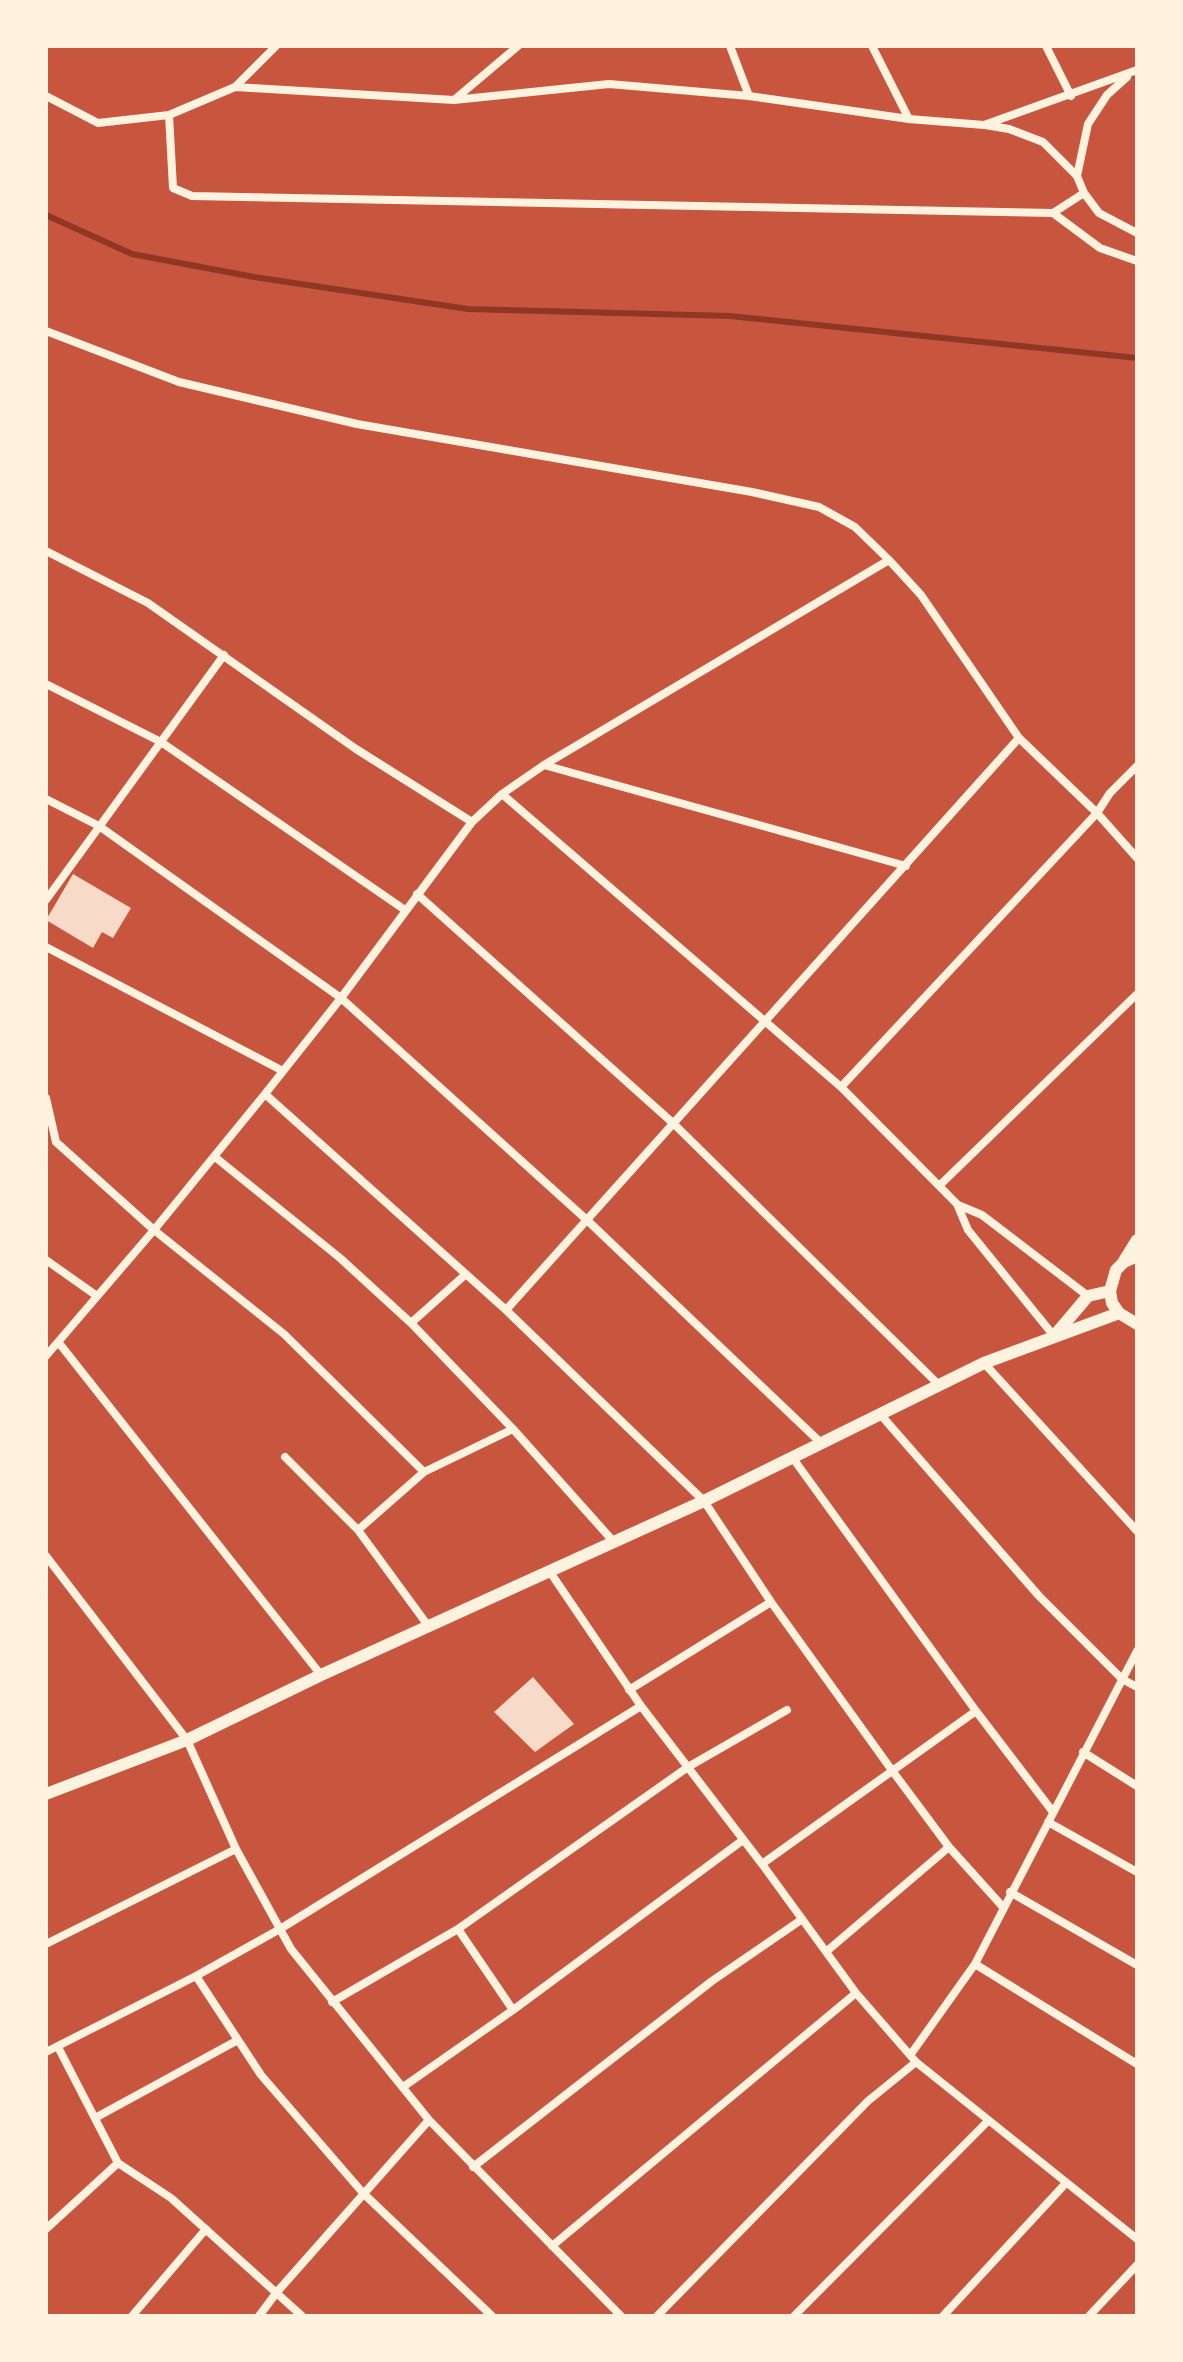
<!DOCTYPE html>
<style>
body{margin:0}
#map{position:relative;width:1183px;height:2362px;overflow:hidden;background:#c8553d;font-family:"Source Sans 3",sans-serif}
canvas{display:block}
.frame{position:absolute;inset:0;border:48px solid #fff3e0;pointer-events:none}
</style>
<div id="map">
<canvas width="1183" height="2362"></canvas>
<div class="frame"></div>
</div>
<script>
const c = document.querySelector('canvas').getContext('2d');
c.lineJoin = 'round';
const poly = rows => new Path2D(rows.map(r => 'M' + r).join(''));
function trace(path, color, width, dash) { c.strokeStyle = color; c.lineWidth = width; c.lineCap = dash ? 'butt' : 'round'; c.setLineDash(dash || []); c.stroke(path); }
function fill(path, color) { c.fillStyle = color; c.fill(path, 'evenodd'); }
const stream = poly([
 [46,215,132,254,254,277,468,309,730,316,1137,358]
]);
const building = poly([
 [73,874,131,908,113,938,102,932,93,948,46,920],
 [533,1677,574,1724,535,1752,494,1712]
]);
const minor = poly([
 [730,46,749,96],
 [872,46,909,119],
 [1046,46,1071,96],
 [235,87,454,100,609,84,749,96,909,119,984,125,1137,70],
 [46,96,98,123,169,115,235,87,276,46],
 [454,100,518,46],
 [169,115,173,188,192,196,1053,213,1084,193],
 [985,125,1009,129,1043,142,1077,176,1084,193,1099,213,1137,233],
 [1077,176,1088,124,1107,95,1127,77],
 [1053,213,1100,248,1137,261],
 [46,331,179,382,357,424,752,492,819,507,855,527,889,560,921,595,1019,738,1097,813,1137,858],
 [46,551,148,603,356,749,472,822],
 [46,684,161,742,405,910],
 [544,765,906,866],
 [502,794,841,1087,957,1204,968,1230,1054,1336],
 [46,799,99,826,341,998,588,1221,821,1443],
 [417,894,674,1124,939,1385],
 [46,900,224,655],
 [46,947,281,1070],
 [841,1087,1097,813,1110,793,1137,766],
 [265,1094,506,1310,704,1501,771,1602,891,1769,949,1847,1003,1907],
 [46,1098,56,1142,154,1230,284,1334,424,1472],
 [215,1157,340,1258,411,1323,513,1429,613,1541],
 [940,1185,1137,994],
 [958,1205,982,1215,1088,1296],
 [46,1260,97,1296],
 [506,1310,1019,738],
 [411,1323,466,1274],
 [59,1343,321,1675],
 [46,1356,154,1230,265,1094,341,998,472,822,502,794,544,765,889,560],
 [984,1363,1137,1531],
 [880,1414,1039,1596,1122,1679,1137,1687],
 [285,1457,358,1530,429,1627],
 [792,1457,976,1711,1053,1812],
 [358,1530,424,1472,513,1429],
 [46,1556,187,1740,236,1849,291,1949,429,2120,621,2316],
 [550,1572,641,1706,762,1864,856,1993,916,2062,1137,2239],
 [629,1690,771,1602],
 [1083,1752,1137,1786],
 [1048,1822,1137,1872],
 [762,1864,976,1711],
 [1010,1892,1137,1965],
 [458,1929,513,2010],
 [46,1944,236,1849],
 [827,1951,949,1847],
 [975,1964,1137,2064],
 [196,1976,261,2075,363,2193,492,2316],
 [332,2002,458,1929,688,1767,787,1710],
 [58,2047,118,2163,171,2198,302,2316],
 [46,2052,196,1976,280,1929,641,1706],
 [911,2054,975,1964,1137,1651],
 [403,2087,513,2010,743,1840],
 [95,2118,238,2040],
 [473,2167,712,1981,801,1920],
 [46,2229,118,2163],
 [552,2246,856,1993],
 [132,2316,206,2229],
 [259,2316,277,2292,429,2120],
 [657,2316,868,2101,916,2062],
 [794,2316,988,2121],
 [943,2316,1066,2183],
 [1089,2316,1137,2265]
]);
const tertiary = poly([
 [1137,1256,1124,1262,1116,1270,1110,1291,1112,1303,1119,1313,1137,1324],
 [1124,1261,1137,1240],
 [1055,1335,1088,1296,1110,1291],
 [46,1794,187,1740,321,1675,704,1501,984,1363,1119,1313]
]);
trace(stream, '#8f3625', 6);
fill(building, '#f7dbc8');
trace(minor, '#fff3e0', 8);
trace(tertiary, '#fff3e0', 12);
</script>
